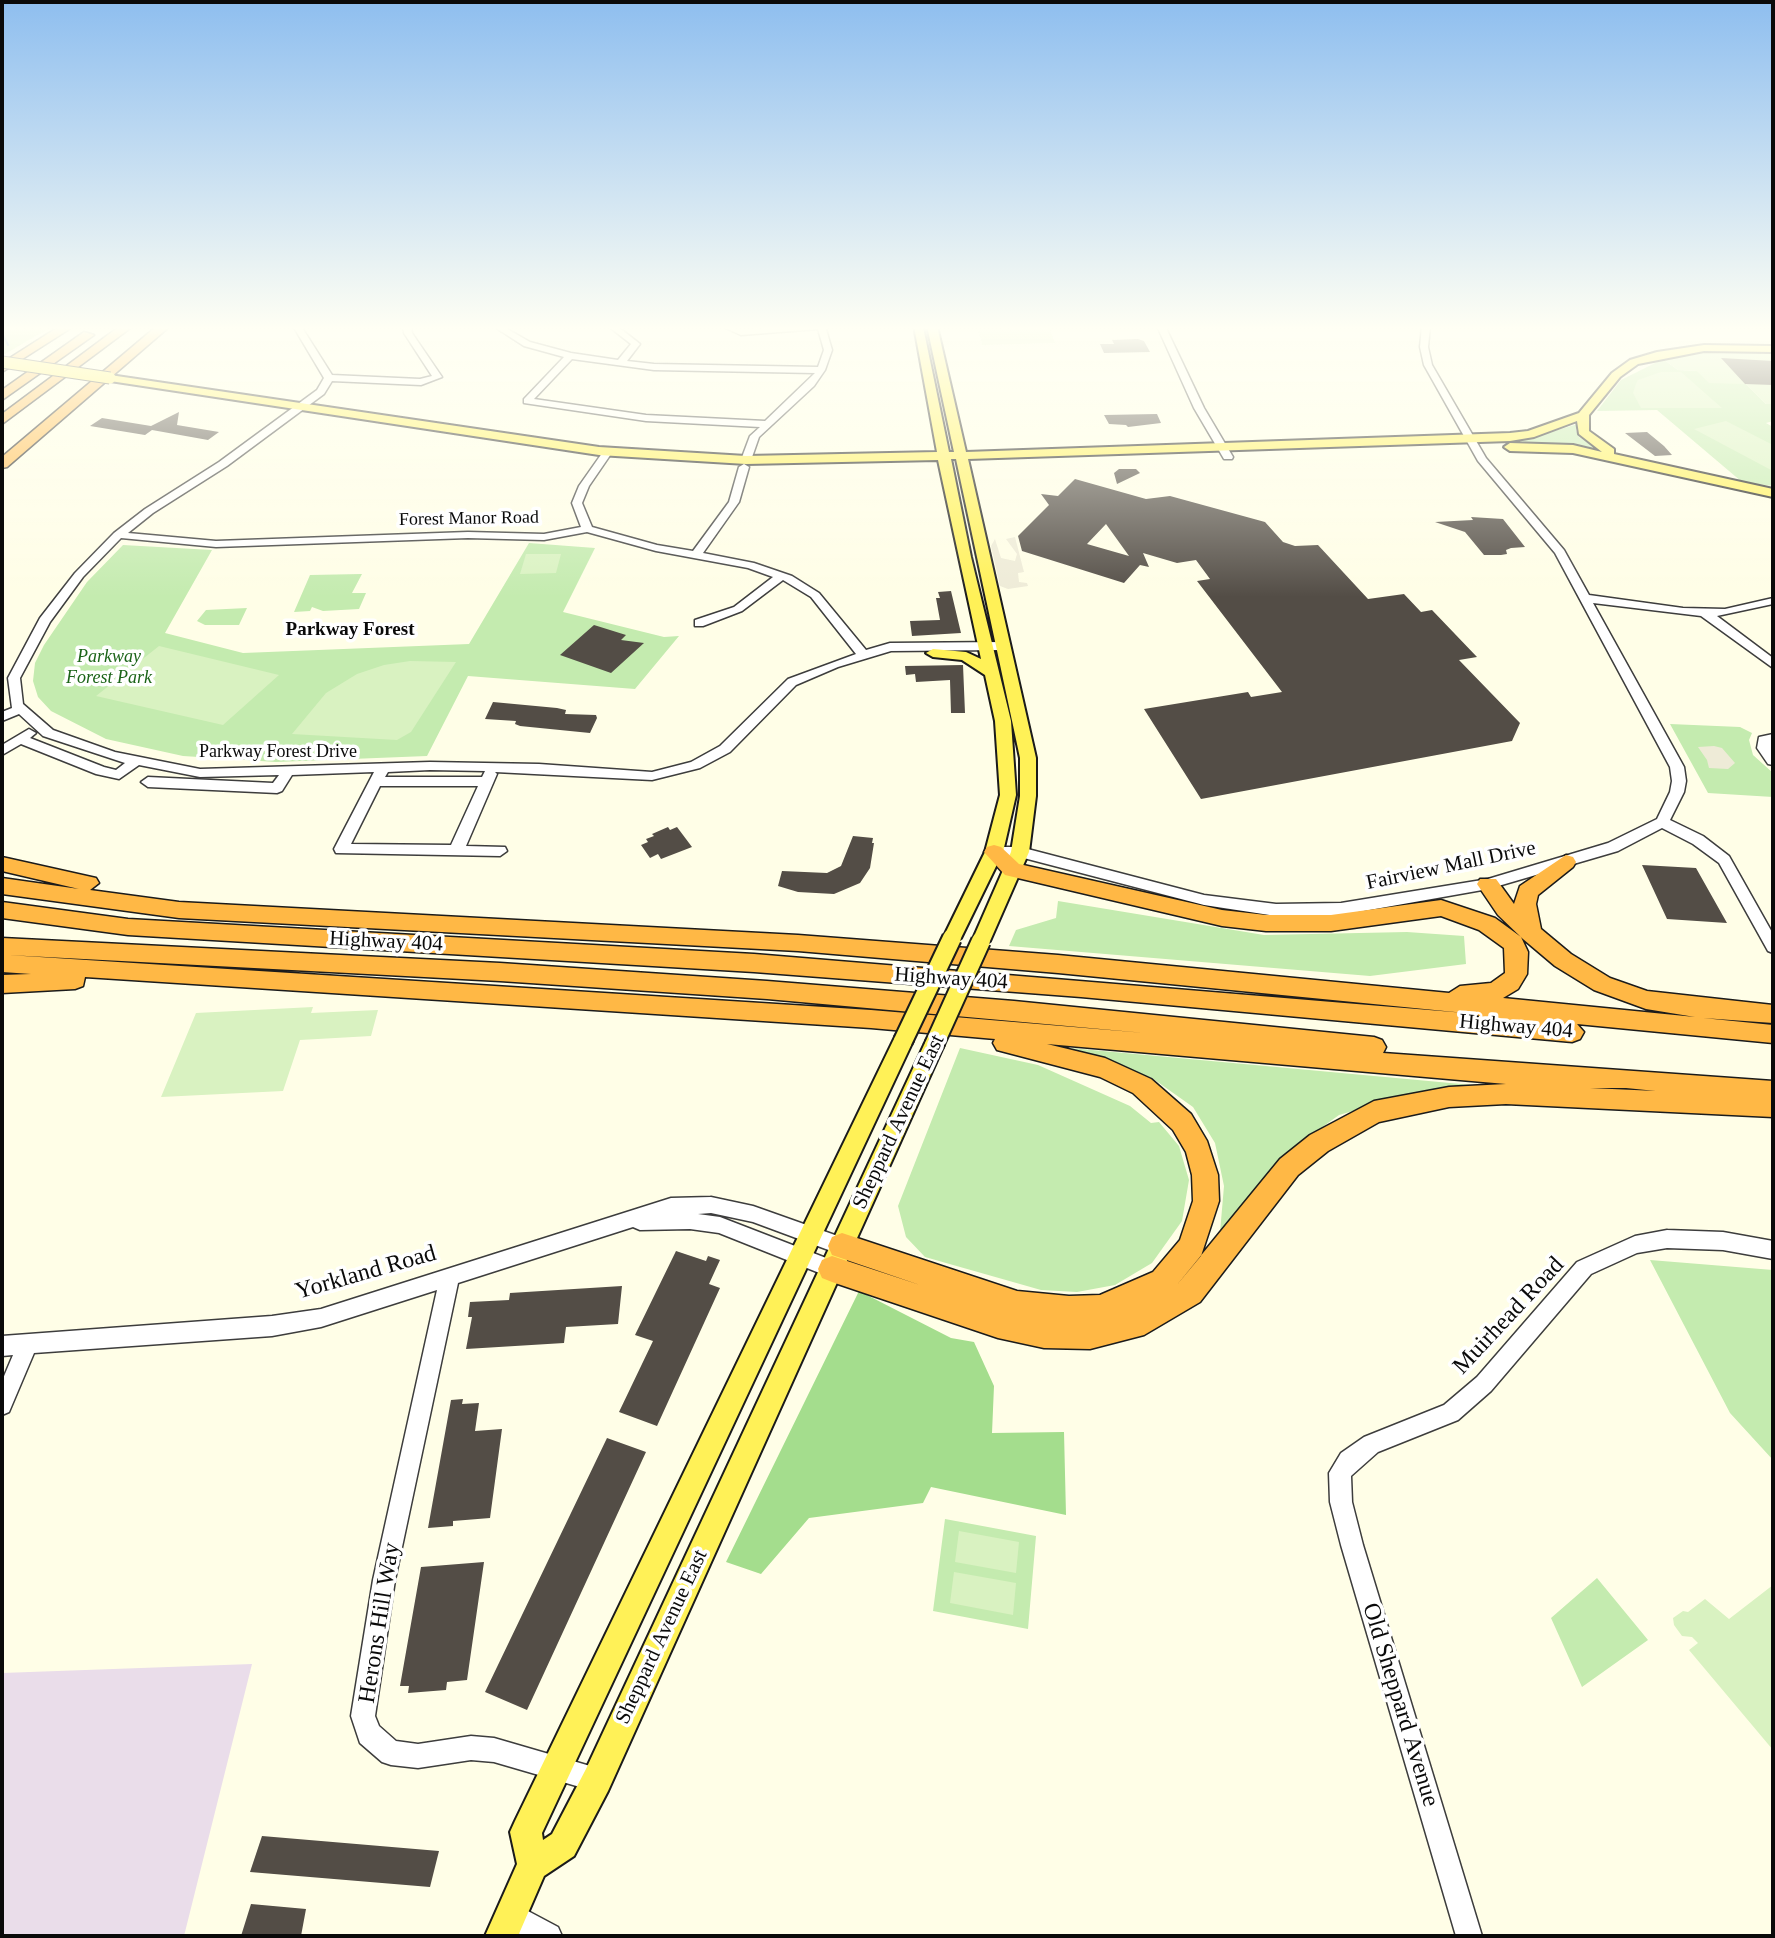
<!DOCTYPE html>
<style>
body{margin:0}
#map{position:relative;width:1775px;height:1938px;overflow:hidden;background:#fffee7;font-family:Georgia,serif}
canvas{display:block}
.frame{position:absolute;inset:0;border:4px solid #0a0a0a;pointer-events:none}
</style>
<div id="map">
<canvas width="1775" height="1938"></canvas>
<div class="frame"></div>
</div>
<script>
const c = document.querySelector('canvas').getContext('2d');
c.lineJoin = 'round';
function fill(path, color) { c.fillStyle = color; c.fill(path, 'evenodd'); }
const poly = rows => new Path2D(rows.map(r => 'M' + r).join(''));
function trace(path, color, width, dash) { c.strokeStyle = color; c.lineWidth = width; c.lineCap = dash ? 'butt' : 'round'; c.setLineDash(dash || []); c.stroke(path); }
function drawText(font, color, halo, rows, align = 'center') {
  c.font = font + ' Georgia,serif'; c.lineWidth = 7; c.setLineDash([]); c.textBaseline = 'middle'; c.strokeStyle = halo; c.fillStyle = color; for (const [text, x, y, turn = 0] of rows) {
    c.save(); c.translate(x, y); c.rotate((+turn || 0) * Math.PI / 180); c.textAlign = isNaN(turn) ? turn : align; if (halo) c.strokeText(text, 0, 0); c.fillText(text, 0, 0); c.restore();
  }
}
const industrial = poly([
 [252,1664,184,1936,2,1936,2,1673]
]);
const green = poly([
 [2,326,53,326,5,354,2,353],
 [1663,359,1678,370,1697,371,1746,384,1766,404,1773,404,1773,421,1766,423,1773,427,1773,486,1742,482,1657,410,1597,411,1621,380],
 [1578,424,1576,430,1579,437,1597,449,1497,441,1520,441],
 [529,543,595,548,563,612,664,637,679,636,635,689,468,676,427,756,276,762,183,756,106,739,51,711,38,697,33,681,35,663,44,645,87,582,123,545,212,550,165,633,243,653,469,644],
 [362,574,352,593,366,593,359,609,323,611,312,607,310,611,294,612,310,575],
 [247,608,239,625,205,625,197,621,206,610],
 [1670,724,1740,727,1752,733,1749,740,1753,755,1773,773,1773,797,1708,793],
 [1058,901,1264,935,1407,932,1464,936,1466,964,1370,976,1009,946,1016,930,1056,918],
 [960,1048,1038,1065,1130,1106,1151,1123,1159,1122,1179,1146,1189,1180,1182,1221,1152,1263,1115,1285,1077,1292,1041,1290,925,1257,906,1237,898,1206],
 [1070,1048,1472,1085,1394,1099,1339,1115,1281,1157,1219,1244,1224,1186,1215,1143,1193,1107,1152,1078],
 [1650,1260,1773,1270,1773,1460,1730,1413],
 [945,1519,1036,1536,1028,1629,933,1611],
 [1597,1578,1648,1640,1582,1687,1551,1618]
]);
const forest = poly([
 [859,1291,951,1338,974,1342,994,1386,992,1433,1064,1432,1066,1515,931,1487,923,1503,809,1518,761,1574,726,1562]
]);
const pitch = poly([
 [1049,327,1055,343,982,345,978,329],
 [1714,351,1773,354,1773,404,1766,404,1746,384,1709,383,1697,371,1678,370,1663,359],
 [1661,372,1681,372,1722,408,1641,408,1633,393,1636,384,1638,380],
 [1726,421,1773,445,1773,471,1694,429],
 [526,554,561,554,556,573,520,574],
 [159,646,279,675,223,725,96,696],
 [410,661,456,662,411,732,397,740,292,734,326,693,357,674,384,665],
 [313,1007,311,1013,378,1010,371,1036,300,1040,283,1091,161,1097,196,1013],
 [959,1531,1019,1542,1016,1573,955,1562],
 [954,1572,1016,1583,1013,1615,950,1603],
 [1773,1585,1773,1750,1689,1650,1698,1643,1692,1637,1682,1636,1674,1625,1673,1618,1683,1611,1688,1612,1705,1599,1729,1619]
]);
const plaza = poly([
 [1015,537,1024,572,1018,573,1019,582,1027,583,1028,586,1008,589,1000,586,991,546,995,539,1001,558,1015,561,1017,554,1006,539],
 [1714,746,1722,748,1735,763,1728,769,1709,768,1707,760,1698,747]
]);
const stream = poly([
 [2,333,8,345]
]);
const building = poly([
 [1138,339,1144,341,1150,352,1104,353,1100,344,1114,344,1112,340],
 [1721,358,1773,361,1773,385,1745,384],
 [179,412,177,425,219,432,208,440,152,430,145,435,90,426,102,418,151,426],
 [1157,414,1161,423,1128,427,1126,425,1109,424,1104,415],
 [1647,432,1664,446,1672,455,1655,456,1625,433],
 [1119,469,1136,469,1140,473,1117,484,1114,473],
 [1075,479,1146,499,1170,496,1265,522,1283,542,1295,546,1318,545,1368,599,1404,594,1421,612,1432,610,1477,657,1459,660,1520,723,1512,741,1201,799,1144,709,1248,692,1251,697,1282,692,1197,581,1210,579,1196,560,1177,563,1143,553,1149,567,1140,565,1124,583,1022,551,1018,536,1049,505,1041,494,1058,496],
 [1106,524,1129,556,1087,544],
 [1471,517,1503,519,1525,547,1511,548,1506,550,1507,554,1501,555,1484,555,1465,532,1435,522,1473,520],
 [951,591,961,633,912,636,910,621,940,620,936,598,940,598,938,592],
 [594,625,626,635,621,640,644,643,611,673,560,655],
 [963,665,965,713,951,713,950,680,916,682,915,674,906,675,905,666],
 [493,702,557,708,566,710,565,714,596,715,597,718,590,733,520,726,515,724,516,721,485,719],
 [668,827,670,830,677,827,692,847,661,859,658,854,650,858,641,845,648,842,646,839,654,836,652,834],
 [853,836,873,838,872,843,874,843,870,868,860,883,834,894,798,892,778,886,782,871,827,873,841,866],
 [1642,865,1696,868,1727,923,1667,919],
 [676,1251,706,1261,708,1256,720,1260,709,1284,720,1288,657,1426,619,1412,653,1341,635,1335],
 [622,1286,618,1324,566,1327,564,1343,466,1349,472,1317,468,1317,470,1302,509,1300,510,1293],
 [463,1399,462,1404,479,1403,475,1431,502,1429,490,1518,453,1521,453,1526,428,1528,451,1400],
 [607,1438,646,1452,527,1710,485,1692],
 [484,1562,467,1680,447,1682,446,1690,408,1693,409,1686,400,1686,421,1567],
 [262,1836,439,1851,430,1887,250,1872],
 [251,1904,306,1909,301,1936,241,1936]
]);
const minor = poly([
 [293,326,301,326,332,375,420,379,432,376,404,333,403,326,411,326,412,333,442,377,421,385,332,381,324,394,227,466,153,513,128,533,216,541,468,532,544,534,581,527,572,503,579,486,605,449,608,448,613,451,589,486,582,503,592,527,657,545,693,551,729,502,739,467,744,464,749,467,739,502,703,553,754,563,792,576,819,593,866,650,890,643,1003,642,1009,646,1003,650,891,651,838,667,796,685,730,752,700,768,652,780,495,772,497,774,466,846,505,847,507,851,500,856,336,853,334,849,374,772,292,775,282,791,277,793,148,787,141,782,148,777,273,783,279,775,200,777,139,765,119,779,96,774,21,744,2,755,2,745,29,729,36,733,30,738,104,767,116,770,125,763,43,736,19,714,2,721,2,712,12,708,8,678,40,618,75,573,114,533,145,509,219,462,317,390,324,378,293,326],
 [587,532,656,551,748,568,773,577,734,607,695,620,695,626,703,626,742,611,783,580,811,597,856,654,788,679,720,746,691,762,652,772,539,764,430,762,200,769,115,752,53,730,23,704,20,678,50,622,83,577,121,538,216,547,468,538,544,540,587,532],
 [430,770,485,771,482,777,385,777,388,772,430,770],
 [380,786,478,786,451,845,351,844,380,786],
 [493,326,502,326,530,342,571,353,618,360,631,344,608,326,617,326,640,344,627,361,654,364,818,367,824,350,818,329,741,335,721,326,742,329,825,326,832,350,825,370,814,386,759,437,751,460,746,463,741,460,750,436,760,427,646,421,524,403,524,399,564,357,524,346,493,326],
 [572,359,654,370,815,373,765,421,646,415,534,399,572,359],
 [1157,326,1165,326,1204,408,1233,457,1232,459,1224,459,1194,408,1157,326],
 [1422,326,1430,326,1428,347,1432,365,1486,458,1564,550,1589,595,1683,608,1725,609,1773,598,1773,604,1717,616,1773,658,1773,668,1701,616,1593,603,1684,767,1686,781,1684,792,1670,820,1703,836,1729,856,1773,934,1773,953,1768,951,1719,863,1693,844,1662,828,1618,851,1488,889,1341,915,1276,916,1204,905,1020,857,994,857,987,852,994,847,1020,847,1204,895,1276,904,1341,903,1488,879,1608,843,1657,819,1670,792,1672,781,1670,767,1555,553,1478,461,1424,365,1420,347,1422,326],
 [1773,734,1773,742,1771,743,1773,765,1768,764,1757,748,1759,737,1773,734],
 [711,1197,753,1206,849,1240,851,1246,849,1252,842,1255,753,1222,711,1213,698,1214,720,1217,839,1263,842,1269,839,1275,832,1278,719,1233,690,1229,640,1230,633,1227,458,1283,395,1580,375,1716,379,1726,396,1741,418,1744,471,1736,494,1738,597,1768,606,1771,609,1780,606,1789,597,1792,494,1762,471,1760,418,1768,391,1765,382,1762,360,1743,351,1716,373,1580,437,1290,321,1327,272,1336,34,1353,9,1412,2,1415,2,1381,13,1355,2,1356,2,1336,272,1316,321,1309,671,1198,711,1197],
 [1667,1230,1723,1232,1773,1241,1773,1259,1723,1250,1667,1248,1637,1253,1591,1274,1491,1391,1458,1420,1378,1452,1351,1476,1352,1502,1363,1545,1482,1936,1456,1936,1341,1545,1330,1502,1329,1473,1341,1453,1364,1437,1444,1405,1477,1377,1577,1262,1635,1236,1667,1230],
 [511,1902,558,1927,562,1936,523,1936,502,1924,498,1915,502,1906,511,1902]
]);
const major = poly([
 [914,326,923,327,949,452,954,452,927,326,937,326,966,452,1510,433,1528,431,1579,413,1612,373,1630,360,1657,352,1704,345,1773,346,1773,352,1704,351,1638,364,1620,377,1589,415,1589,431,1614,449,1614,454,1773,489,1773,497,1573,453,1510,451,1504,447,1510,443,1573,445,1602,452,1579,434,1577,421,1534,437,1510,441,968,459,1036,758,1036,796,1029,852,990,941,981,948,972,941,1011,852,1020,796,1020,758,956,459,951,459,971,557,1011,721,1016,795,1003,852,961,938,952,945,943,938,985,852,1000,795,995,721,985,675,962,660,933,657,926,653,933,649,966,652,981,659,938,460,746,464,599,455,110,381,104,378,110,375,599,447,746,456,937,452,914,326],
 [903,1033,910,1035,913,1041,542,1833,543,1840,552,1834,586,1769,924,1045,927,1039,934,1037,941,1039,944,1045,608,1791,574,1856,544,1876,518,1936,485,1936,517,1864,510,1832,515,1821,893,1041,896,1035,903,1033]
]);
const highway = poly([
 [60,326,74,326,2,372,2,363,60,326],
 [120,326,133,326,2,424,2,414,120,326],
 [157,326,170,326,7,467,2,468,2,457,157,326],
 [84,332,94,335,2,400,2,390,84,332],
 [994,845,1001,847,1019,864,1222,910,1266,915,1331,915,1441,900,1495,918,1521,937,1528,952,1527,974,1518,989,1503,998,1695,1017,1646,1009,1594,990,1555,966,1523,939,1498,915,1477,884,1480,879,1496,879,1514,904,1520,886,1566,855,1573,857,1576,862,1573,867,1538,895,1536,904,1541,929,1571,954,1610,978,1647,991,1773,1005,1773,1023,1703,1018,1773,1025,1773,1043,1577,1024,1584,1032,1580,1039,1572,1042,1081,997,754,972,128,935,2,918,2,902,128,919,754,954,1465,1013,1058,973,798,951,179,918,2,894,2,878,79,889,2,871,2,857,96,878,99,883,90,890,179,902,798,935,1058,955,1449,993,1460,986,1491,983,1505,973,1504,948,1479,930,1441,916,1331,931,1266,931,1222,926,1005,875,984,852,987,847,994,845],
 [2,938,500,963,767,981,1014,1001,1374,1037,1382,1040,1386,1047,1383,1053,1773,1081,1773,1117,1506,1104,1449,1107,1379,1122,1328,1151,1298,1175,1200,1302,1144,1335,1090,1349,1044,1348,998,1338,832,1282,822,1278,818,1269,822,1260,832,1256,920,1285,832,1255,828,1246,832,1237,842,1233,1017,1291,1069,1296,1100,1295,1153,1272,1180,1240,1193,1201,1192,1175,1186,1152,1173,1130,1133,1093,1100,1077,997,1050,993,1043,995,1039,871,1028,85,977,83,986,75,989,2,993,2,975,31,974,2,972,2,938],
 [8,955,500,981,767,999,1145,1033,871,1010,8,955],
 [1047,1044,1506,1084,1449,1087,1374,1101,1310,1135,1280,1159,1176,1286,1201,1256,1219,1201,1218,1175,1207,1141,1191,1114,1151,1079,1105,1058,1047,1044],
 [1590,1088,1626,1088,1656,1091,1590,1088]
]);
const majorBridgeFar1 = poly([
 [2,362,110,378]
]);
const majorBridge = poly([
 [903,1041,952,938],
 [934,1045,981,941]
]);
const farStreetnames = [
 ["Forest Manor Road",469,519,-1],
 ["Parkway Forest Drive",278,752]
];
const farParknames = [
 ["Parkway",109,657],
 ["Forest Park",109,678]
];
const farNeighbourhoodnames = [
 ["Parkway Forest",350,630]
];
const streetNames = [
 ["Fairview Mall Drive",1451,866,-12],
 ["Highway 404",386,942,3],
 ["Highway 404",951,979,4],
 ["Highway 404",1516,1027,5],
 ["Sheppard Avenue East",899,1122,-65],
 ["Sheppard Avenue East",662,1637,-65]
];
const nearStreetnames = [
 ["Yorkland Road",366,1273,-16],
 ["Muirhead Road",1509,1316,-47],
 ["Herons Hill Way",380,1623,-81],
 ["Old Sheppard Avenue",1400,1705,73]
];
fill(industrial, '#eaddea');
fill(green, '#c4ebaf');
fill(forest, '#a4dd8d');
fill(pitch, '#d9f2c1');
fill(plaza, '#eeebd7');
trace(stream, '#2a76d6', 2);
fill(building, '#534d46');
trace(minor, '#3d3d3d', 3);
trace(major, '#1b1b1b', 4);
trace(highway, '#1b1b1b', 3);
fill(minor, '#fff');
fill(major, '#fff157');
fill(highway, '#ffb845');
trace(majorBridgeFar1, '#1b1b1b', 13, []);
trace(majorBridge, '#1b1b1b', 22, []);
trace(majorBridgeFar1, '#fff157', 11);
trace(majorBridge, '#fff157', 18);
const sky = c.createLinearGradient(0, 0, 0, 597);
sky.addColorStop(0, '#8ebeef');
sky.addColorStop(0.55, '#fffff4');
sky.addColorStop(1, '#fffff400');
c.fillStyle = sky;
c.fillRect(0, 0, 1775, 597);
drawText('18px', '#0a0a0a', '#fff', farStreetnames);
drawText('italic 18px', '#1b6418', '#fff', farParknames);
drawText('bold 19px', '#0a0a0a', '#fff', farNeighbourhoodnames);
drawText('21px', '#0a0a0a', '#fff', streetNames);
drawText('24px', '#0a0a0a', '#fff', nearStreetnames);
</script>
